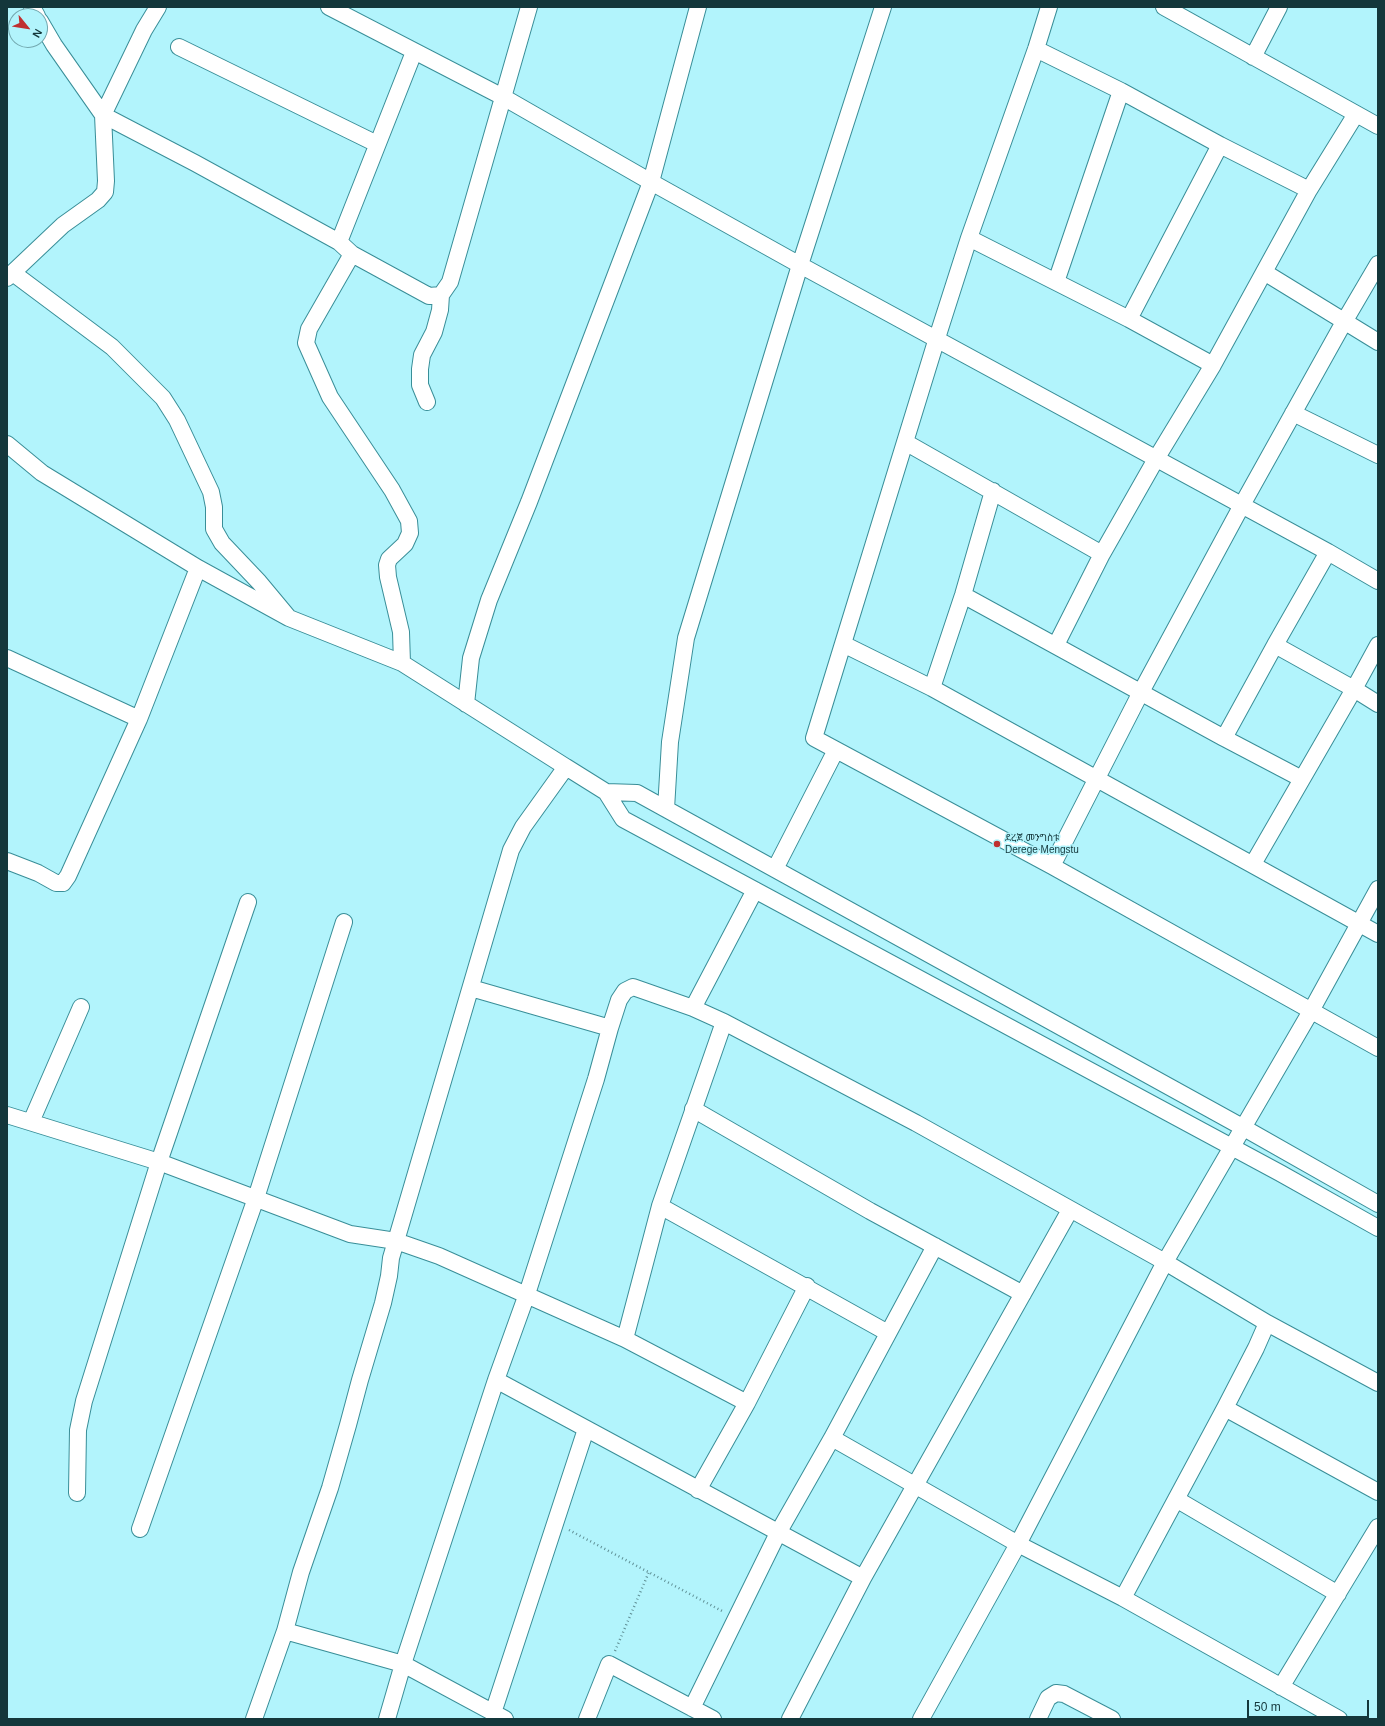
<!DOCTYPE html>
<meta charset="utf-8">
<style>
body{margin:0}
#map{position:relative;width:1385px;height:1726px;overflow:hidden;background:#b2f4fc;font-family:Helvetica,sans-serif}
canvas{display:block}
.frame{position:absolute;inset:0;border:8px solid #14373b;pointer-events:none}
.north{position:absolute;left:8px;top:8px;width:40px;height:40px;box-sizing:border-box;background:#b2f4fc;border:1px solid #73a8af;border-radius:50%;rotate:120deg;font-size:11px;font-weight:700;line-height:16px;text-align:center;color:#14373b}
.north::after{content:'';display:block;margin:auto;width:14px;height:18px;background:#bf3030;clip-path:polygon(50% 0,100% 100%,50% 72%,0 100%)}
.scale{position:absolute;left:1247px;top:1700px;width:122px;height:18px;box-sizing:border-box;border:2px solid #14373b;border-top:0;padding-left:5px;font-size:12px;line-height:14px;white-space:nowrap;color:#14373b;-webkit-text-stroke:3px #b2f4fc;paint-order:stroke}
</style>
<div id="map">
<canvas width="1385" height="1726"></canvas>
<div class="frame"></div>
<div class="north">N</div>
<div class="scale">50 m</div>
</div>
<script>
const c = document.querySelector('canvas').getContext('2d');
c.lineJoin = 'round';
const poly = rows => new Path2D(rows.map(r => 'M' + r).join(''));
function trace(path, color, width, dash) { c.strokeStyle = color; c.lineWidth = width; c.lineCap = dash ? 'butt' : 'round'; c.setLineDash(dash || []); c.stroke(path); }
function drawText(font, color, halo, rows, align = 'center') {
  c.font = font + ' Helvetica,"Noto Sans Ethiopic",sans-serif'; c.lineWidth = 3; c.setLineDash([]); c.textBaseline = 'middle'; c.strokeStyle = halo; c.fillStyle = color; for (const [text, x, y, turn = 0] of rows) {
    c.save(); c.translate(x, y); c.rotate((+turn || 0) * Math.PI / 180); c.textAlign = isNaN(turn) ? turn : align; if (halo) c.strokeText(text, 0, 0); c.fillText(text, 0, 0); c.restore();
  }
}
const path = poly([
 [569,1530,722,1611],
 [615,1651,649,1572]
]);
const minor = poly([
 [32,7,37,16],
 [329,7,503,97,651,182,800,265,1328,552,1378,581],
 [1049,7,1036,49,969,238,937,338,814,738,1052,866,1378,1048],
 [1164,7,1378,126],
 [40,21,54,45,103,115,195,163,339,242,352,254,429,296,441,295,450,282,529,7],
 [179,47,377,144],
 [1036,49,1121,91,1220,145,1129,319],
 [1253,57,1279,7],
 [1220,145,1309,190],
 [969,238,1129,319,1213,365],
 [339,242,414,52],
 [352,254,309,329,306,343,330,397,392,490,409,521,410,533,405,544,389,559,387,565,388,577,401,632,402,663,566,767],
 [1264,272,1378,342],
 [13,273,112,347,163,398,177,420,211,492,214,507,214,529,222,543,259,582,289,618],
 [7,278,63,225,98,200,105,192,106,181,103,115,144,30,158,7],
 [1056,282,1121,91],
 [427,402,420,385,420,369,422,355,434,332,440,310,441,295],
 [1293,413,1378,455],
 [905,442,1102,554,1156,459,1213,365,1309,190,1356,114],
 [7,444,42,473,198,568,289,618,402,663],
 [963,595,1224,738,1275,645,1354,689,1253,864],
 [843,644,932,688,1378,934],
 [1056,645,1102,554],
 [1275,645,1328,552],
 [1378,645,1354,689,1378,704],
 [7,658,139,719],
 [932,688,963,595,993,491],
 [466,704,471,658,489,600,529,502,651,182,698,7],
 [1224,738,1302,779],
 [606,792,637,793,1244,1128,1378,1204],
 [666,809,670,742,686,638,800,265,883,7],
 [7,861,38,873,56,883,63,883,68,876,139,719,198,568],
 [1052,866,1141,692,1242,505,1344,322,1378,264],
 [775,869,836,750],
 [693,1008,755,890],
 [610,1028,619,1000,625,991,633,987,693,1008,724,1022,916,1123,1165,1262,1267,1323,1256,1348,1225,1408,1123,1598],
 [693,1109,870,1211,1023,1294],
 [7,1115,159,1162,350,1234,396,1241,439,1256,625,1339,747,1403],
 [31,1122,81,1007],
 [660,1206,888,1333],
 [1267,1323,1378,1383],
 [625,1339,660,1206,724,1022],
 [496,1380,863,1578],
 [1225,1408,1378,1492],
 [832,1438,1018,1544,1123,1598,1339,1719],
 [698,1490,747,1403,807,1286],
 [77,1493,78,1430,84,1401,159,1162,248,902],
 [1176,1499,1338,1594],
 [140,1529,256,1198,344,922],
 [1281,1687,1378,1527],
 [692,1708,778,1533,832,1438,935,1246],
 [493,1713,586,1429],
 [254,1719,285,1631],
 [387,1719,403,1664,496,1380,527,1294,596,1079,610,1028,471,988],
 [505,1719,403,1664,285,1631,301,1572,330,1488,348,1425,360,1380,383,1303,389,1276,391,1258,511,850,523,827,566,767,606,792,623,819,1280,1173,1378,1228],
 [587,1719,609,1664,713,1719],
 [790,1719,863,1578,1070,1210],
 [921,1719,1018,1544,1165,1262,1311,1011,1378,889],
 [1038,1719,1048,1698,1056,1693,1064,1694,1112,1719]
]);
const markers = [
 [997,844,4,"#bf3030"]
];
const poiNames = [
 ["ደረጀ መንግስቱ",1005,838],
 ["Derege Mengstu",1005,850]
];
trace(minor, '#398e98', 18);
trace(path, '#609197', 2.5, [1, 3]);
trace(minor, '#fff', 16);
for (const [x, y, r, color] of markers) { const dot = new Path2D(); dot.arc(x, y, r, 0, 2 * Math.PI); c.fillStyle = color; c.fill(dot); trace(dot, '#b2f4fc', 1.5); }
drawText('10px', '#14373b', '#b2f4fc', poiNames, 'left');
</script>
